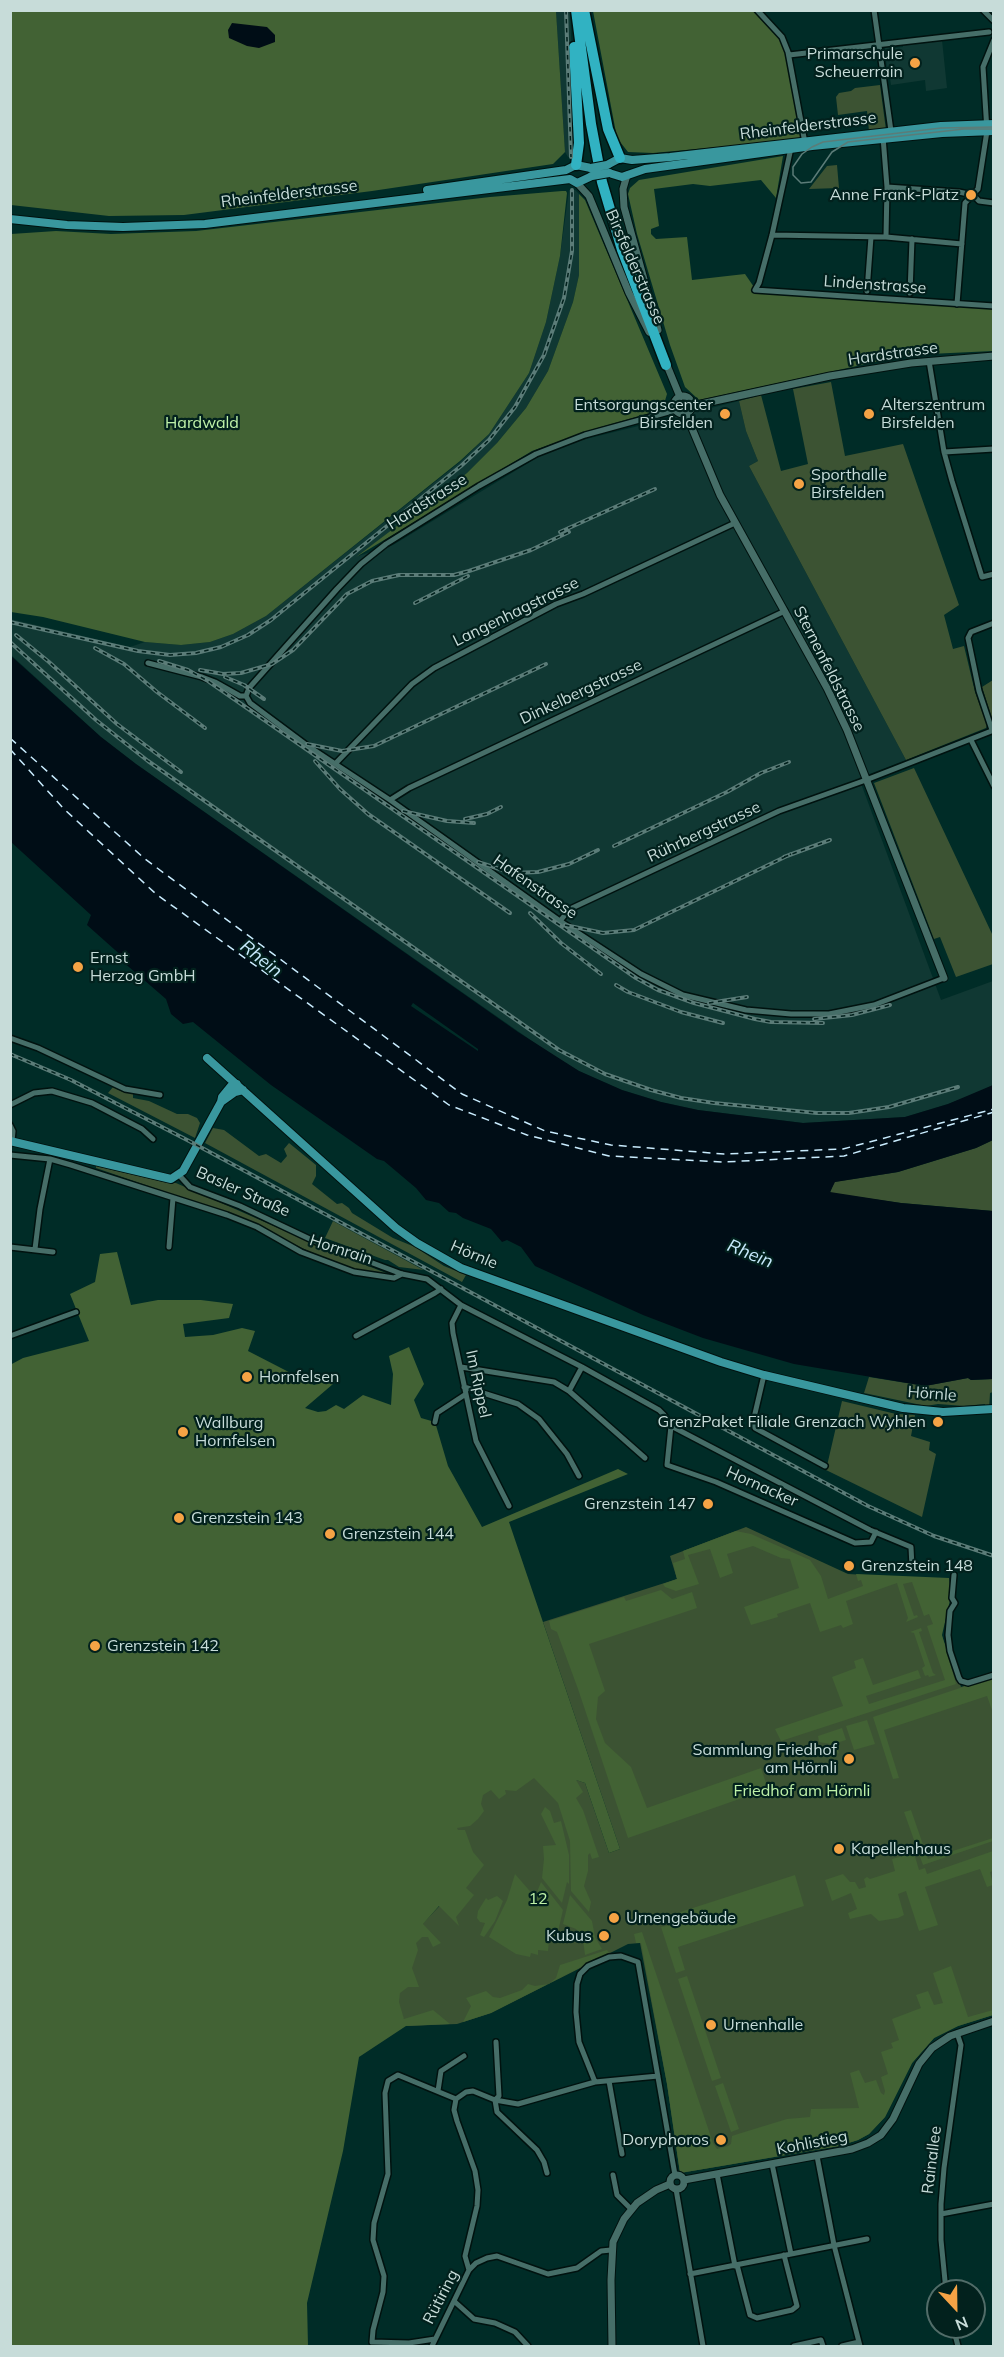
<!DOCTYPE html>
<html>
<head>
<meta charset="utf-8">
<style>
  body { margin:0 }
  #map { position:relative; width:1004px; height:2357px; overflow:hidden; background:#002c27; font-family:Mulish,sans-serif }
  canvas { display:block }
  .frame { position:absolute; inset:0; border:12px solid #c7dcd9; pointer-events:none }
  .north { position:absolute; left:926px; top:2279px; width:60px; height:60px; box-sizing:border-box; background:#02211d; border:2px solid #516c68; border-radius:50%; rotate:158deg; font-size:16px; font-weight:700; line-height:24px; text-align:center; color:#c7dcd9 }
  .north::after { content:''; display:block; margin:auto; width:21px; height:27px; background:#f5a345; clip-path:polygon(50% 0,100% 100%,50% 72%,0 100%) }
</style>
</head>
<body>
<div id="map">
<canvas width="1004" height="2357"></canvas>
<div class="frame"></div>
<div class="north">N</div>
</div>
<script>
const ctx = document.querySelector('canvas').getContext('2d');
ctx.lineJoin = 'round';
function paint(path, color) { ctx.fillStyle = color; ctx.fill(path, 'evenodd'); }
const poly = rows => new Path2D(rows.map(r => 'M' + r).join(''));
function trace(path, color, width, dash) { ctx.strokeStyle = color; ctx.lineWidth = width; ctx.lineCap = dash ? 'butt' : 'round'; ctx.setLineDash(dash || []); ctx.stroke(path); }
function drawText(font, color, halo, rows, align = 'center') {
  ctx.font = font + ' Mulish,sans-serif'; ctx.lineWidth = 4.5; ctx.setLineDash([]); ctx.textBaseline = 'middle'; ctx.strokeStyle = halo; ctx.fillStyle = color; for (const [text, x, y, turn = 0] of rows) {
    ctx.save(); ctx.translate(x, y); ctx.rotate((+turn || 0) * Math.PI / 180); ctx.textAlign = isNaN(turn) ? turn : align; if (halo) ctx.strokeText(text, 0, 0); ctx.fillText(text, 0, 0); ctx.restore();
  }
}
const built = poly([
  [556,11,570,11,576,152,574,157,568,157,565,152],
  [942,40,947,88,926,91,925,80,891,85,889,71,887,71,885,47,893,45,894,48,903,47,903,44],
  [569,190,575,190,579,194,579,275,573,302,548,371,526,408,497,443,467,473,358,556,393,545,543,454,574,442,739,401,746,431,758,461,749,466,906,760,859,778,941,1000,993,981,993,1085,978,1093,948,1104,905,1117,803,1123,698,1110,661,1102,622,1090,579,1071,552,1055,136,764,101,737,11,655,10,619,130,647,145,642,181,645,210,642,233,634,266,616,460,462,489,434,529,373,546,322,560,256]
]);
const green = poly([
  [880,85,886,130,869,131,867,111,838,115,836,97,839,93,851,91,855,88],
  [837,165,839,188,809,189,827,166],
  [831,382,845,456,903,444,959,605,944,615,953,649,964,646,975,692,987,725,986,728,906,760,749,466,758,461,746,431,739,401,761,395,781,471,808,464,793,389],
  [993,680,994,722,993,722,982,687],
  [914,768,993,936,993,964,956,977,940,937,934,939,874,783],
  [113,1087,123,1092,123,1090,133,1093,133,1098,149,1101,177,1114,188,1114,197,1118,200,1123,195,1138,108,1093],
  [213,1128,224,1130,259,1156,266,1154,281,1163,287,1156,284,1149,289,1143,316,1165,316,1176,312,1184,337,1204,342,1203,349,1208,352,1213,393,1238,415,1247,444,1266,466,1275,462,1282,205,1143],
  [993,1140,993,1211,901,1203,830,1193,834,1182,898,1172,976,1148],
  [96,1166,168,1183,176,1183,335,1253,391,1275,360,1271,323,1258,233,1215,96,1168],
  [333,1221,418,1267,424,1270,399,1267,388,1260,385,1260,325,1238],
  [869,1377,925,1386,968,1378,971,1380,993,1379,993,1392,990,1393,989,1410,986,1410,985,1404,964,1406,938,1404,926,1406,864,1393],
  [842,1401,896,1414,915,1415,911,1436,930,1442,929,1450,936,1454,922,1517,826,1470],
  [746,1527,848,1574,920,1578,961,1687,993,1677,993,2015,958,2026,934,2038,912,2063,885,2117,869,2134,858,2140,839,2146,680,2173,667,2084,640,1943,628,1944,491,2013,457,2024,406,2026,393,1990,397,1951,447,1898,440,1806,531,1764,585,1783,609,1853,620,1849,543,1622,677,1579,670,1556]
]);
const forest = poly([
  [11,11,556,11,565,152,553,164,372,191,184,215,109,216,11,205],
  [593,11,757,11,782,37,805,139,653,153,628,152,617,138],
  [783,156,776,198,761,180,710,186,693,184,654,189,659,226,651,229,651,234,656,239,687,237,692,280,745,274,756,290,993,306,993,351,908,355,699,400,685,387,670,345,637,234,628,194,630,188,639,180],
  [562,191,566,191,567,193,560,256,546,322,529,373,489,434,460,461,266,616,233,634,210,642,181,645,145,642,43,617,11,612,11,234,56,231,111,234,196,231,490,197],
  [579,194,585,200,667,394,664,404,657,411,594,429,532,451,356,557,467,473,497,443,526,408,548,371,573,302,579,275],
  [117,1252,131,1305,158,1300,201,1300,233,1304,229,1318,183,1324,185,1337,213,1335,242,1328,255,1331,248,1351,314,1385,327,1380,340,1378,305,1408,318,1412,326,1411,336,1405,344,1409,363,1395,391,1405,393,1374,389,1356,409,1347,424,1384,414,1400,421,1418,435,1422,448,1466,482,1527,618,1469,628,1474,509,1522,620,1849,609,1853,585,1783,576,1780,583,1792,576,1798,583,1810,599,1857,592,1859,590,1853,588,1855,588,1871,584,1886,591,1902,589,1912,571,1891,570,1841,558,1803,534,1778,516,1791,505,1790,506,1794,499,1799,491,1790,483,1795,481,1804,484,1811,478,1819,470,1826,457,1828,458,1830,465,1830,473,1852,484,1865,466,1888,474,1895,456,1917,459,1926,439,1906,423,1924,441,1943,433,1947,428,1937,422,1937,416,1943,418,1950,412,1968,419,1987,408,1987,400,1993,399,2002,404,2019,433,2010,450,2024,406,2026,359,2057,343,2151,307,2303,308,2346,11,2346,10,1365,23,1358,89,1341,70,1294,95,1282,100,1254],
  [736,1531,751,1534,810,1560,821,1576,828,1599,863,1586,861,1580,858,1581,856,1574,949,1578,951,1596,942,1635,956,1684,781,1741,775,1729,843,1706,832,1677,856,1668,854,1661,863,1658,873,1685,918,1670,921,1678,866,1696,869,1704,945,1680,927,1626,933,1624,929,1614,924,1616,912,1582,903,1584,914,1616,917,1615,918,1617,906,1622,908,1618,897,1583,846,1601,853,1624,843,1628,841,1625,820,1632,810,1603,777,1614,778,1617,751,1625,744,1607,799,1588,790,1559,781,1558,753,1546,727,1554,733,1573,720,1578,710,1549,688,1555,699,1584,676,1591,665,1587,663,1584,677,1579,673,1563,685,1559,683,1551],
  [661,1590,672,1599,692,1592,697,1608,589,1644,605,1691,598,1697,596,1719,605,1743,631,1767,647,1808,761,1768,768,1789,628,1838,578,1689,557,1632,551,1629,549,1621,624,1597,626,1601],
  [921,1628,922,1631,919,1632,933,1673,936,1675,929,1677,928,1675,925,1676,922,1668,925,1666,914,1633,910,1632],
  [993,1677,993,1713,987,1696,884,1730,899,1778,893,1779,873,1717],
  [867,1720,875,1744,854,1750,846,1726],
  [842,1728,846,1740,836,1743,839,1754,830,1744,819,1742,818,1736],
  [545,1807,550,1811,554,1823,561,1821,569,1855,569,1884,567,1882,562,1903,542,1878,544,1859,543,1846,556,1845,541,1814],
  [911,1810,928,1859,993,1838,993,1841,923,1865,904,1812],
  [993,1851,993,1871,990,1872,993,1885,987,1887,980,1869,925,1887,938,1925,919,1931,906,1891,898,1894,904,1915,898,1918,879,1921,871,1914,850,1919,848,1913,857,1909,851,1893,832,1901,825,1880,843,1874,850,1882,855,1882,859,1889,866,1887,864,1879,867,1877,870,1879,895,1871,892,1859,914,1853,919,1870,925,1868,927,1874],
  [515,1874,535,1897,541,1882,563,1910,557,1936,550,1931,548,1951,538,1950,538,1955,531,1953,530,1957,516,1954,489,1937,507,1900],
  [795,1875,804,1906,678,1947,685,1970,676,1973,661,1927,671,1925,668,1916],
  [570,1895,592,1921,595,1937,602,1949,585,1955,583,1940,576,1929,563,1924],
  [497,1896,503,1901,495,1921,484,1937,480,1935,485,1923,480,1922,477,1918,478,1911,486,1898,488,1900],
  [642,1932,713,2143,717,2149,728,2146,731,2144,732,2136,738,2134,787,2119,810,2117,811,2109,859,2108,850,2073,859,2070,865,2083,876,2080,881,2093,884,2095,885,2091,881,2077,888,2074,881,2052,893,2048,891,2043,899,2040,892,2019,921,2008,916,1995,928,1991,934,2005,943,2003,933,1973,951,1966,968,2017,993,2010,993,2015,958,2026,934,2038,912,2063,885,2117,869,2134,858,2140,839,2146,680,2173,667,2084,641,1943,636,1943,634,1934],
  [607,1950,609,1953,491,2013,463,2022,471,2006,466,1998,486,1991,493,1997,500,1998,522,1990,528,1984,535,1986,549,1984,556,1978,560,1965],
  [687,1976,721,2078,712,2081,678,1979],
  [723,2083,739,2129,731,2132,715,2086]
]);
const water = poly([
  [232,23,267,27,275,35,275,42,259,48,247,46,229,38,228,30],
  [10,655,101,737,136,764,518,1032,579,1071,622,1090,661,1102,698,1110,803,1123,905,1117,948,1104,993,1085,993,1140,976,1148,898,1172,835,1182,830,1192,901,1203,993,1211,993,1379,971,1380,968,1378,925,1386,794,1364,703,1338,643,1315,535,1266,521,1247,507,1240,502,1242,491,1229,463,1218,456,1213,449,1212,439,1203,426,1200,416,1188,384,1161,377,1159,271,1085,193,1022,183,1024,171,1014,166,999,122,961,124,958,87,925,91,915,11,842]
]);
const pier = poly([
  [413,1003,478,1049,478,1051,411,1006]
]);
const ferry = poly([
  [10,738,145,859,462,1094,545,1131,611,1145,724,1154,843,1149,994,1109],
  [10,749,63,808,156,894,449,1105,527,1135,609,1156,723,1162,844,1156,994,1112]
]);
const minor = poly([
  [757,10,782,37,788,52,805,143],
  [874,10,891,131],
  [983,10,994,21],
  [789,55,989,32],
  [883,137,887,187,886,237],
  [791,148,772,235,759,283,755,290,994,306],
  [887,187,959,192,973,195,979,201,994,203],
  [772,235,886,237,962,244],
  [867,291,871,237],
  [910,293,912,239],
  [957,304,965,203,978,189,987,131,983,67,994,40],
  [929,361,944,452,952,481,982,577,994,574],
  [944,452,994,449],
  [148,663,202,677,215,682,240,696,246,696,250,703,305,744,390,800,560,921,641,974,683,995,746,1010,791,1014,829,1014,874,1005,944,978],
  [246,696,249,688,337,589,361,564,386,544,479,486,536,454,585,435,676,410],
  [992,730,979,691,968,638,971,632,994,623],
  [971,740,994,786],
  [335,764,412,684,434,668,556,604,583,594,735,523],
  [390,800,409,788,785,611],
  [560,921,570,909,779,811,866,780,994,730],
  [10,1038,38,1048,125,1089,160,1095],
  [10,1105,34,1093,52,1091,92,1103,142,1129,153,1139],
  [10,1125,13,1131,12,1141],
  [10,1155,50,1159,71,1165,227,1215,257,1227,301,1252,354,1272,394,1278,402,1274],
  [179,1175,190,1187,240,1206,314,1241,402,1274,427,1279,461,1305,582,1367,659,1410,664,1415,671,1426,667,1465,716,1482,855,1543,871,1542,876,1532],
  [10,1247,53,1252],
  [169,1247,173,1198],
  [35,1249,40,1209,50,1159],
  [461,1305,452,1323,453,1333,476,1441,509,1506],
  [10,1336,76,1312],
  [356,1336,435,1293,441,1289],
  [461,1367,554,1382,569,1391,645,1458],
  [764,1375,753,1422,755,1428,825,1466],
  [464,1387,518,1404,539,1419,567,1454,579,1476],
  [569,1391,582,1367],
  [435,1422,437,1413,466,1394],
  [671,1426,870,1530,911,1547,912,1567],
  [954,1575,952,1598,955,1603,950,1611,948,1635,950,1651,959,1678,961,1681,968,1683,994,1675],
  [496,2042,499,2096,495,2100,497,2112,537,2150,544,2162,547,2173],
  [609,2081,622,2154],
  [595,2082,579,2042,576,2012,577,1984,580,1974,588,1966,609,1957,621,1956,638,1962,675,2175],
  [438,2091,441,2071,464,2056],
  [456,2099,466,2092,473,2091,495,2100,518,2104,595,2082,658,2076],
  [456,2099,454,2110,457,2121,475,2171,478,2190,477,2206,465,2256,469,2270],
  [817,2156,834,2245,860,2346],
  [772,2164,791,2254],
  [717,2174,735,2266],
  [613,2175,617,2195,631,2209],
  [676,2189,703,2346],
  [941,2214,994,2204],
  [737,2265,750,2315,757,2318,792,2310,797,2306,784,2255],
  [690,2274,867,2239],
  [946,2291,941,2240,941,2204,944,2168,961,2045,957,2033],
  [455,2302,474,2319,495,2323,515,2332,528,2346],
  [953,2327,958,2346],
  [435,2339,409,2343,372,2342,373,2330,383,2292,384,2276,373,2240,374,2223,388,2174,385,2093,388,2081,398,2075,456,2099],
  [432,2346,469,2270,476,2263,487,2258,497,2256,548,2274,577,2268,601,2251,611,2250],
  [794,2346,821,2340,823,2346],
  [842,2346,859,2342]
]);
const tertiary = poly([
  [627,175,623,189,624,207,658,330],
  [577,183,589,196,629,293,649,332],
  [666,363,680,397],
  '674 405a9 9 0 1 1 18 0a9 9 0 1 1-18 0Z',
  [692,406,830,376,911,363,994,356],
  [686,414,720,495,827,688,847,730,944,978],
  '670 2182a7 7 0 1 1 14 0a7 7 0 1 1-14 0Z',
  [684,2180,852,2149,868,2143,881,2135,893,2119,919,2064,932,2048,950,2036,994,2021],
  [612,2346,611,2280,613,2242,624,2219,637,2203,656,2190,670,2184]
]);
const primary = poly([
  [607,165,620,158,632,160,670,157,941,126,994,124],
  [609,173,622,177,645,169,812,146,942,133,994,131],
  [427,190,566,170,576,165,591,168],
  [10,219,67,225,123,227,205,224,570,179,577,183,592,176],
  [207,1058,396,1228,417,1243,461,1268,721,1362,764,1375,903,1408,943,1412,993,1409],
  [221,1102,235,1092,243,1090],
  [10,1141,171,1179,183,1171,221,1102,222,1097,231,1086,237,1084]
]);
const motorway = poly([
  [576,10,591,124,602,182,622,250,666,365],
  [584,10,608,129,620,158],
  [574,47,579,143,576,165]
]);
const tram = poly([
  [994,127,941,128,823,142,812,147,802,154,793,167,793,175,801,183,811,182,832,152,848,142,964,129,994,129]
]);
const rail = poly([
  [566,10,571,157],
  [560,532,655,489],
  [415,603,468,576],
  [10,622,138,651,170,655,196,653,221,647,248,635,271,620,461,466,489,440,515,407,544,355,564,298,572,251,572,190],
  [16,635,49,662,117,724,181,772],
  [10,642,96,720,148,761,559,1050,605,1074,651,1090,681,1098,714,1103,817,1113,849,1113,889,1107,958,1087],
  [95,648,124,664,157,692,205,728],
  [159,661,188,670,208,681,636,978,658,990,694,1003,755,1019,771,1022,823,1023],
  [200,670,223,674,241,673,272,664,293,650,347,594,372,581,399,575,454,575,469,571,531,550,569,532],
  [225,677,244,685,264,699],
  [307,744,342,751,374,746,546,664],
  [315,761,340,789,368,814,510,913],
  [403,811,447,821,474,823],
  [465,819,487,814,501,807],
  [614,846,727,792,761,773,789,762],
  [784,857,830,840],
  [478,862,512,873,538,872,569,864,598,850],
  [530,913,561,943,601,974],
  [565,925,603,933,634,930,791,854],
  [616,985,628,992,681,1012,723,1023],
  [709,1003,747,997],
  [814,1019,852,1015,890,1005],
  [10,1054,71,1080,191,1142,868,1506,934,1536,994,1556]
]);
const primaryBridge = poly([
  [591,168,607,165],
  [592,176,609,173]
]);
const markers = [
  [915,63,6,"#f5a345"],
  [971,195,6,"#f5a345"],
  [725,414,6,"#f5a345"],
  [869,414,6,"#f5a345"],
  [799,484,6,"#f5a345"],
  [78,967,6,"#f5a345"],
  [247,1377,6,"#f5a345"],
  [938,1422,6,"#f5a345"],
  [183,1432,6,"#f5a345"],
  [708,1504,6,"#f5a345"],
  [179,1518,6,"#f5a345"],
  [330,1534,6,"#f5a345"],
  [849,1566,6,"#f5a345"],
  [95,1646,6,"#f5a345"],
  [849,1759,6,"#f5a345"],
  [839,1849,6,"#f5a345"],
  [614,1918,6,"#f5a345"],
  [604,1936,6,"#f5a345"],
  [711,2025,6,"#f5a345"],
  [721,2140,6,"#f5a345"]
];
const poiNames = [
  ["Primarschule",903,54,"right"],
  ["Scheuerrain",903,72,"right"],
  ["Anne Frank-Platz",959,195,"right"],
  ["Entsorgungscenter",713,405,"right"],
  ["Birsfelden",713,423,"right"],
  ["Alterszentrum",881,405],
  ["Birsfelden",881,423],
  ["Sporthalle",811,475],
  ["Birsfelden",811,493],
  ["Ernst",90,958],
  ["Herzog GmbH",90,976],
  ["Hornfelsen",259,1377],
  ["GrenzPaket Filiale Grenzach Wyhlen",926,1422,"right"],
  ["Wallburg",195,1423],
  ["Hornfelsen",195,1441],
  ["Grenzstein 147",696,1504,"right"],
  ["Grenzstein 143",191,1518],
  ["Grenzstein 144",342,1534],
  ["Grenzstein 148",861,1566],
  ["Grenzstein 142",107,1646],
  ["Sammlung Friedhof",837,1750,"right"],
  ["am Hörnli",837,1768,"right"],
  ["Kapellenhaus",851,1849],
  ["Urnengebäude",626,1918],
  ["Kubus",592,1936,"right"],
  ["Urnenhalle",723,2025],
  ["Doryphoros",709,2140,"right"]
];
const streetNames = [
  ["Rheinfelderstrasse",808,126,-7],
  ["Rheinfelderstrasse",289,194,-7],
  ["Birsfelderstrasse",635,267,66],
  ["Lindenstrasse",875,285,4],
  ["Hardstrasse",893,354,-8],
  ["Hardstrasse",427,502,-32],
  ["Langenhagstrasse",516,612,-26],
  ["Sternenfeldstrasse",829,669,63],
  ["Dinkelbergstrasse",581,692,-25],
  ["Rührbergstrasse",704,832,-25],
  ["Hafenstrasse",535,887,35],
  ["Basler Straße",243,1192,24],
  ["Hornrain",341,1250,18],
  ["Hörnle",474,1255,23],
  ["Im Rippel",478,1384,78],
  ["Hörnle",932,1394,4],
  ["Hornacker",762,1487,24],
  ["Kohlistieg",812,2143,-11],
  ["Rainallee",932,2160,-83],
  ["Rütiring",441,2297,-63]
];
const parkNames = [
  ["Hardwald",202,423],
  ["Friedhof am Hörnli",802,1791],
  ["12",538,1899]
];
const waterNames = [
  ["Rhein",261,959,38],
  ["Rhein",750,1254,22]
];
paint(built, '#103833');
paint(green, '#3c5333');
paint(forest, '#426234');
paint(water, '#000d16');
paint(pier, '#002c27');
trace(ferry, '#c8ebfd', 1.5, [8, 6]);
trace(minor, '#00120f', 8);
trace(tertiary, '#00120f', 9);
trace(primary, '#00120f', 10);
trace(motorway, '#00120f', 13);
trace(minor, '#466e68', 5);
trace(tertiary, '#466e68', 7);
trace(primary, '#39979e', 8);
trace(motorway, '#31b2c2', 10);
trace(tram, '#5b7c78', 1.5);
trace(rail, '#5b7c78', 4);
trace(rail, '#02211d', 1.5, [4.5]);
trace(primaryBridge, '#00120f', 10, []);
trace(primaryBridge, '#39979e', 8);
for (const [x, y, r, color] of markers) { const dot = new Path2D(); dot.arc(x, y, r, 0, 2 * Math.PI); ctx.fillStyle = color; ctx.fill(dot); trace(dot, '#02211d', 2); }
drawText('16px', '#c7dcd9', '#02211d', poiNames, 'left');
drawText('16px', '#c7dcd9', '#02211d', streetNames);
drawText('16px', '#bff2a9', '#02211d', parkNames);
drawText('italic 18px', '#c8ebfd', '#02211d', waterNames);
</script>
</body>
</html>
